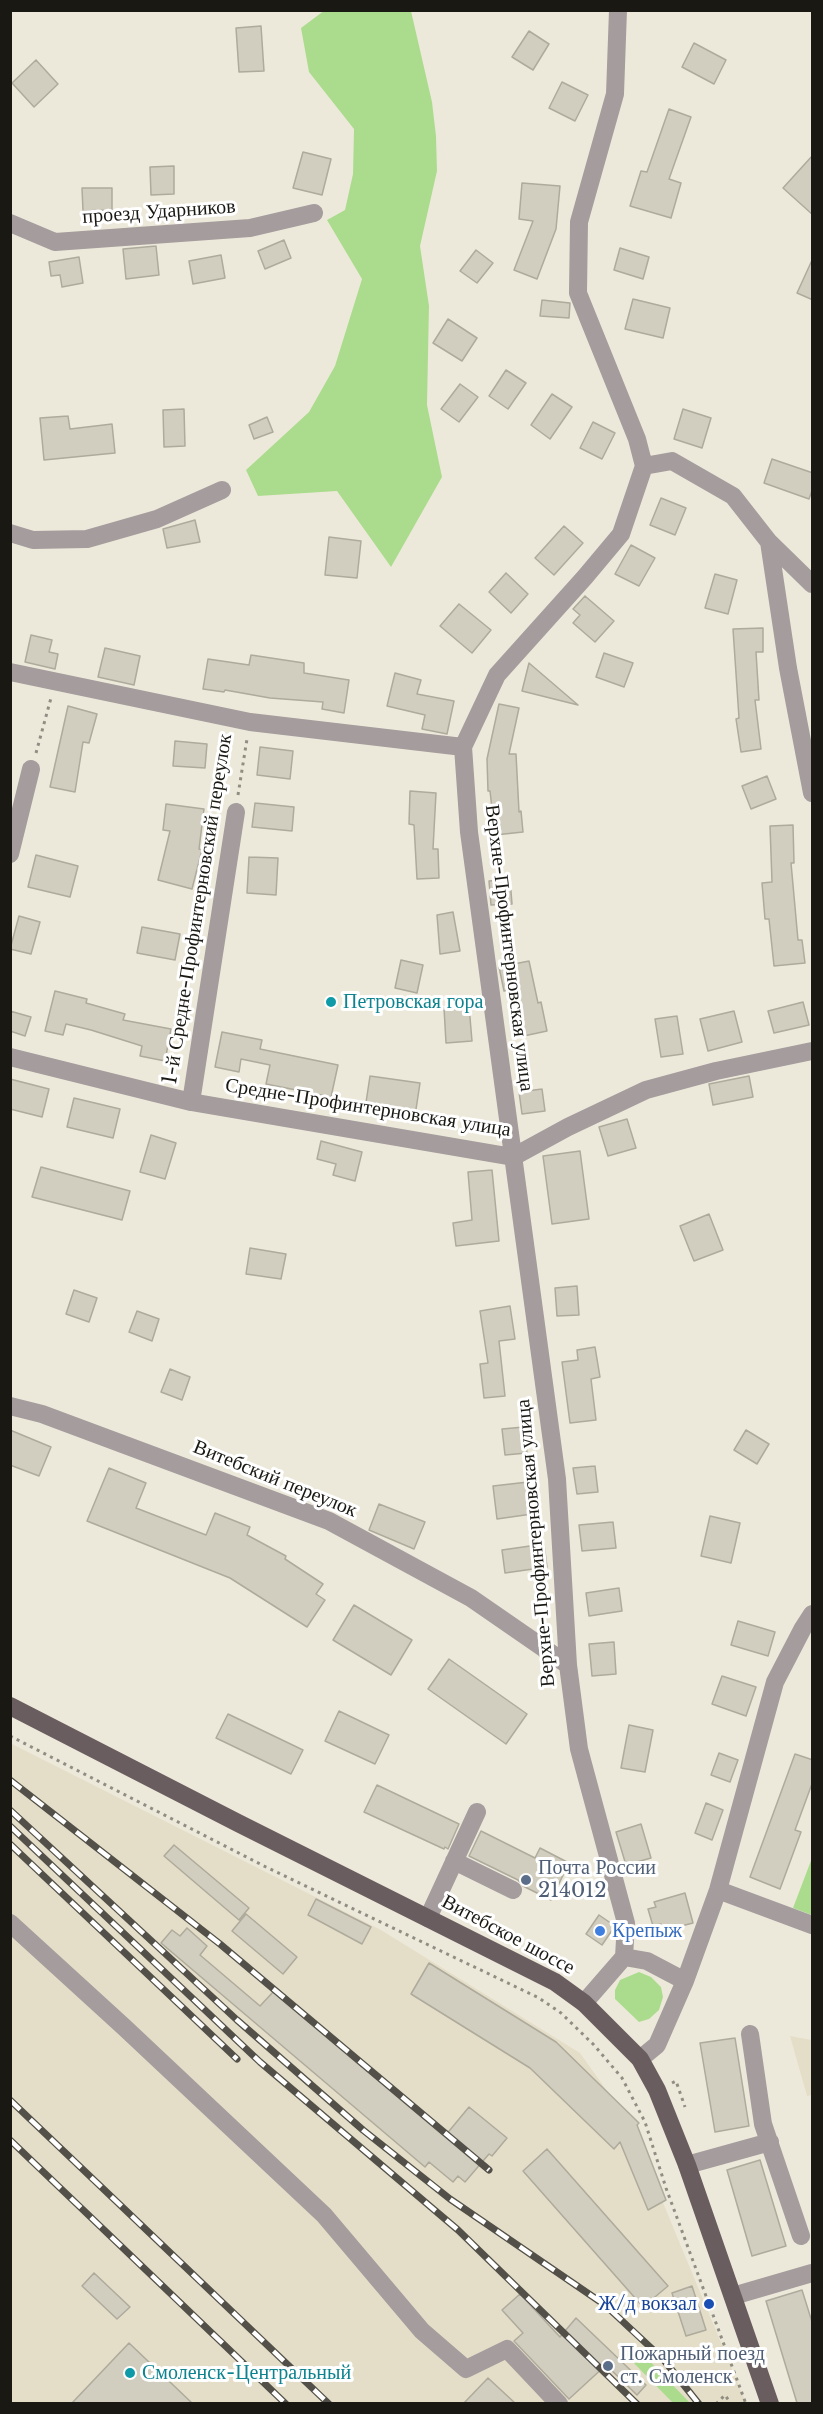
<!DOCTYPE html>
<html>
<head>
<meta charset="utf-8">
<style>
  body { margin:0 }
  #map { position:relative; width:823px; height:2414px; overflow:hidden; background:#ede9da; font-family:"Libre Baskerville",serif }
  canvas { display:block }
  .frame { position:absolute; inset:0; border:12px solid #191813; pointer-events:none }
</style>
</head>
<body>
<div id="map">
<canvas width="823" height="2414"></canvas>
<div class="frame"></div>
</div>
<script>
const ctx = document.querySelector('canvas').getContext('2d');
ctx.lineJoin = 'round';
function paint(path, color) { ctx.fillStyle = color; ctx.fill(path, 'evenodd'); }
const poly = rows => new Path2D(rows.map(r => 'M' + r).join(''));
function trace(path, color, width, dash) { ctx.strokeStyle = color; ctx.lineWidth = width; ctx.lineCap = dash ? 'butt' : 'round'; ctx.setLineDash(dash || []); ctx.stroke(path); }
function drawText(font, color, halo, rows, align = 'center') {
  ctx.font = font + ' "Libre Baskerville",serif'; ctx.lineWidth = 6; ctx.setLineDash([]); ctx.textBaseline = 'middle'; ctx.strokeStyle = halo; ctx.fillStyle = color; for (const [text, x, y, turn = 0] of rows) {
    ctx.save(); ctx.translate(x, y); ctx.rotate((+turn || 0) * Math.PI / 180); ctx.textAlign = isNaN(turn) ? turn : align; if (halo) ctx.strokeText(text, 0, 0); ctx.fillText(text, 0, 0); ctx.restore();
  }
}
const built = poly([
  [10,1743,381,1930,580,2053,630,2123,746,2403,11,2403],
  [790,2036,812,2040,812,2095,807,2096]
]);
const green = poly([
  [325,10,411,11,432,102,436,136,437,171,420,246,429,306,427,405,442,477,391,567,337,491,258,496,246,470,309,412,335,366,362,279,327,220,345,210,353,174,354,129,309,72,301,28],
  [812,1858,812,1915,793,1908],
  [639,1972,651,1977,661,1987,663,1997,659,2010,649,2019,639,2022,615,1999,615,1990,620,1980],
  [635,2346,690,2403,673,2403,626,2355]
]);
const building = poly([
  [261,26,264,71,239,72,236,28,261,26],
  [529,31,549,44,533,70,512,57,529,31],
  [694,43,726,60,714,84,682,67,694,43],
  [36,60,58,84,34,107,12,83,36,60],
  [562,82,588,95,575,121,549,108,562,82],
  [669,109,691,117,669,179,681,183,671,218,630,206,641,171,647,172,669,109],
  [303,152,331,159,322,195,293,188,303,152],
  [813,155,813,215,783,188,813,155],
  [174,166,174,194,151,195,150,167,174,166],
  [522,183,560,186,556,229,537,279,514,270,533,221,519,219,522,183],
  [82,188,112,188,112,210,83,211,82,188],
  [284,240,291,258,265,269,258,251,284,240],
  [156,246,159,275,126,279,123,249,156,246],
  [620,248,649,257,643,279,614,270,620,248],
  [476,250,493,263,477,283,460,271,476,250],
  [221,255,225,278,193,284,189,261,221,255],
  [79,257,83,283,62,287,60,275,51,276,49,262,79,257],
  [813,258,813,300,797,293,813,258],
  [633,299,670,308,663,338,625,329,633,299],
  [542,300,570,303,569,318,540,316,542,300],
  [448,319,477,338,462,361,433,343,448,319],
  [506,370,526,383,508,409,489,396,506,370],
  [460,384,478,397,459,422,441,409,460,384],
  [552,394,572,407,550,439,531,425,552,394],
  [184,409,185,446,164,447,163,410,184,409],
  [683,409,711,418,702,448,674,439,683,409],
  [68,416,70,429,112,424,115,453,44,460,40,418,68,416],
  [267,417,273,432,254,439,249,425,267,417],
  [593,422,615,433,602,459,580,448,593,422],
  [772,459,813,473,813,488,809,499,764,483,772,459],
  [661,498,686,508,675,535,650,525,661,498],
  [195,520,200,542,167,548,163,529,195,520],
  [564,526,583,543,554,575,535,558,564,526],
  [329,537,361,541,357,578,325,575,329,537],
  [631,545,655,558,639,586,615,574,631,545],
  [506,573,528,594,511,613,489,592,506,573],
  [715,574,737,580,728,614,705,608,715,574],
  [585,596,614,621,595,642,573,623,580,615,573,609,585,596],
  [459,604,491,630,472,653,440,626,459,604],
  [763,628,763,652,756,652,759,700,755,700,761,749,741,752,736,719,739,718,733,629,763,628],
  [31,635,52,640,49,652,58,654,55,669,25,662,31,635],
  [105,648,140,656,134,685,98,677,105,648],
  [604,653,633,663,624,687,596,677,604,653],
  [251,655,304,663,304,673,349,680,344,713,322,709,323,702,270,698,225,690,224,692,203,689,208,659,249,665,251,655],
  [529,663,578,705,522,691,529,663],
  [395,673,421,680,417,694,454,701,447,734,422,729,425,715,387,706,395,673],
  [499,704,519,708,509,754,516,754,519,812,521,811,523,832,495,835,490,791,488,791,487,759,499,704],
  [68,706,97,714,89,743,83,742,75,792,50,787,68,706],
  [175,741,207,744,205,768,173,766,175,741],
  [260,747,293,751,290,779,257,775,260,747],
  [767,776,776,799,751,809,742,786,767,776],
  [410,791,436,793,433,849,438,849,439,878,417,879,414,825,409,824,410,791],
  [255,803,294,807,292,831,252,827,255,803],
  [166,804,204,809,199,849,202,850,192,889,158,880,170,831,163,830,166,804],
  [793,825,794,863,791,863,798,940,802,940,805,963,774,966,769,919,765,919,762,883,772,882,770,826,793,825],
  [36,855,78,866,70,897,28,887,36,855],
  [249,857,278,858,276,895,247,893,249,857],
  [510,879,512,904,491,905,489,881,510,879],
  [453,912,460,951,440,954,437,915,453,912],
  [19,916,40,922,31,954,10,949,19,916],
  [142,927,180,934,175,960,137,953,142,927],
  [401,960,423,965,417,993,395,988,401,960],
  [529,961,538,1003,541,1002,547,1031,519,1037,509,990,504,991,499,967,529,961],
  [55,991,87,999,86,1003,125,1014,123,1020,171,1029,165,1061,140,1056,142,1046,91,1030,66,1024,63,1035,45,1031,55,991],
  [803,1002,809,1025,774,1033,768,1011,803,1002],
  [469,1006,472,1041,446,1043,444,1008,469,1006],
  [10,1011,31,1017,25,1036,10,1031,10,1011],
  [734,1011,742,1042,708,1051,700,1019,734,1011],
  [677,1016,683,1054,661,1057,655,1019,677,1016],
  [222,1032,262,1040,260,1049,338,1065,331,1097,266,1084,270,1065,241,1059,239,1072,215,1067,222,1032],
  [370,1076,420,1083,415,1116,365,1109,370,1076],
  [749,1076,753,1097,713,1105,709,1084,749,1076],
  [10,1079,49,1089,42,1117,10,1109,10,1079],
  [542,1089,545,1111,522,1114,519,1092,542,1089],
  [74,1098,120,1109,113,1138,67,1127,74,1098],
  [627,1119,636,1148,608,1156,599,1127,627,1119],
  [151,1135,176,1143,165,1179,140,1172,151,1135],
  [321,1141,362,1152,355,1181,333,1175,336,1164,317,1159,321,1141],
  [580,1151,589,1219,552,1224,543,1156,580,1151],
  [41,1167,130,1191,122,1220,32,1197,41,1167],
  [492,1170,499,1241,456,1246,453,1223,472,1220,468,1172,492,1170],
  [709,1214,723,1250,694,1261,680,1226,709,1214],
  [250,1248,286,1254,281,1279,246,1274,250,1248],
  [577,1286,579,1315,557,1316,555,1288,577,1286],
  [74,1290,97,1298,89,1322,66,1314,74,1290],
  [510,1306,515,1339,499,1341,505,1396,484,1398,480,1364,488,1363,480,1311,510,1306],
  [137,1311,159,1319,152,1341,129,1332,137,1311],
  [595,1347,600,1377,591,1379,596,1420,570,1423,562,1362,578,1360,577,1350,595,1347],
  [170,1369,190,1377,182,1400,161,1392,170,1369],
  [524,1427,527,1453,505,1455,502,1429,524,1427],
  [10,1430,51,1447,39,1476,10,1465,10,1430],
  [746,1430,769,1444,757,1464,734,1450,746,1430],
  [595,1466,598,1492,577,1494,573,1468,595,1466],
  [109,1468,146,1483,136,1508,206,1535,215,1513,250,1527,247,1535,286,1556,285,1559,323,1584,316,1594,325,1600,307,1627,230,1578,87,1521,109,1468],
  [528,1482,532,1514,497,1519,493,1486,528,1482],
  [379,1504,425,1522,414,1549,369,1530,379,1504],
  [710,1516,740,1523,731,1563,701,1556,710,1516],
  [613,1522,616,1548,582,1551,579,1525,613,1522],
  [544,1544,547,1567,505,1573,502,1550,544,1544],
  [619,1588,622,1611,589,1616,586,1593,619,1588],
  [354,1605,412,1640,391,1675,333,1640,354,1605],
  [738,1621,775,1632,768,1656,731,1645,738,1621],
  [614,1642,616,1674,592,1676,589,1644,614,1642],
  [449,1659,527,1714,506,1744,428,1689,449,1659],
  [722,1676,756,1687,746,1716,712,1704,722,1676],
  [339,1711,389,1735,375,1764,325,1741,339,1711],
  [228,1714,303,1750,291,1774,216,1738,228,1714],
  [629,1725,653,1730,645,1772,621,1768,629,1725],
  [719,1753,738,1760,730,1782,711,1775,719,1753],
  [795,1754,813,1760,813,1781,795,1830,801,1832,780,1889,750,1877,795,1754],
  [377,1785,459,1824,448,1849,445,1847,444,1849,364,1812,377,1785],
  [706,1803,723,1810,712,1840,695,1833,706,1803],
  [641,1824,651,1858,626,1865,616,1832,641,1824],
  [481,1831,535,1858,540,1848,569,1863,551,1900,523,1886,518,1880,469,1856,481,1831],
  [174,1845,249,1908,239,1920,164,1856,174,1845],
  [685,1893,693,1923,662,1931,661,1924,653,1926,648,1909,656,1907,654,1902,685,1893],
  [316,1899,371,1927,362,1944,308,1915,316,1899],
  [246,1914,297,1957,283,1974,232,1931,246,1914],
  [599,1915,615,1926,602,1945,586,1934,599,1915],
  [187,1928,207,1946,200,1955,260,2006,274,1991,445,2136,469,2107,507,2138,492,2156,489,2154,465,2182,458,2176,453,2182,429,2162,425,2167,161,1943,172,1930,180,1936,187,1928],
  [429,1963,556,2042,639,2123,637,2125,666,2200,648,2210,620,2142,614,2149,530,2068,411,1994,429,1963],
  [735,2038,749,2126,715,2132,700,2043,735,2038],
  [547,2149,668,2286,643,2307,523,2171,547,2149],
  [760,2160,786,2246,752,2256,727,2170,760,2160],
  [94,2273,130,2307,117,2319,82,2286,94,2273],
  [692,2286,706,2330,686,2336,672,2293,692,2286],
  [802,2290,813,2325,813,2403,797,2403,766,2301,802,2290],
  [520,2294,560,2337,576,2318,646,2385,637,2395,606,2365,569,2399,514,2341,523,2333,502,2310,520,2294],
  [129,2343,192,2403,72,2403,129,2343],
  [488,2378,515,2403,464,2403,488,2378]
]);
const path = poly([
  [36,753,51,698],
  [238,795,247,739],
  [10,1736,266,1867,539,1998,561,2013,594,2045,622,2078,645,2122,666,2188,746,2404],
  [672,2083,676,2081,685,2107],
  [716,2404,725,2395,731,2404]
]);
const minor = poly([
  [10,223,55,242,250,228,314,213],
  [644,466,672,461,733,496,769,542,788,668,812,793],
  [10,533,33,540,87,539,157,519,222,490],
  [769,542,812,584],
  [10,672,250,722,463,747],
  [10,854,31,769],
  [10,1057,191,1102,513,1157,568,1127,646,1090,716,1071,812,1051],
  [191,1102,236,812],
  [10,1406,42,1414,329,1521,471,1598,568,1665],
  [454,1861,513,1890],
  [718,1890,812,1925],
  [428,1918,477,1812],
  [10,1923,124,2027,324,2215,422,2331,466,2369,507,2349,559,2404],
  [624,1957,647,1961,685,1981],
  [584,2003,624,1957,626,1923,579,1749,568,1665,557,1479,469,832,463,747,497,675,585,577,621,534,644,466,637,439,578,293,579,222,615,94,618,10],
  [750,2034,763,2124,801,2236],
  [640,2059,657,2045,685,1981,718,1890,775,1682,803,1628,812,1614],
  [687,2165,770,2142],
  [733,2296,812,2273]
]);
const major = poly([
  [10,1706,238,1823,555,1982,584,2003,640,2059,657,2090,687,2165,770,2404]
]);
const rail = poly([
  [10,1780,220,1944,489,2170],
  [10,1810,237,2020,363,2130,450,2199,605,2305,663,2359,699,2404],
  [10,1826,260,2062,458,2230,637,2404],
  [10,1844,237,2059],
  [10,2100,329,2404],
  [10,2140,286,2404]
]);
const markers = [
  [331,1002,6,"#0f9aa8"],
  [526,1880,6,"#5c6f8a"],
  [600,1931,6,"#3f7fe0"],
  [709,2304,6,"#1a4fb4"],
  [608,2366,6,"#5c6f8a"],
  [130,2373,6,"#0f9aa8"]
];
const streetNames = [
  ["проезд Ударников",159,212,-4],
  ["1-й Средне-Профинтерновский переулок",198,909,-81],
  ["Верхне-Профинтерновская улица",509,948,83],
  ["Средне-Профинтерновская улица",368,1108,9],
  ["Витебский переулок",275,1479,22],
  ["Верхне-Профинтерновская улица",536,1543,-95],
  ["Витебское шоссе",508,1935,28]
];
const cultureNames = [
  ["Петровская гора",343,1002],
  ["Смоленск-Центральный",142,2373]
];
const serviceNames = [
  ["Почта России",538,1868],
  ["214012",538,1891],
  ["Пожарный поезд",620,2354],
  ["ст. Смоленск",620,2377]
];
const shopNames = [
  ["Крепыж",612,1931]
];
const transitNames = [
  ["Ж/д вокзал",697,2304]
];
paint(built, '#e4dec8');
paint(green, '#abdc8d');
paint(building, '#d1cebf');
trace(building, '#aeaa9c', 1.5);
trace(path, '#908e83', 3, [3, 4.5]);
trace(minor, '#a49c9d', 18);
trace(major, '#6a5d5f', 18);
trace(rail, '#525048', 7);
trace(rail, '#fff', 4.5, [14]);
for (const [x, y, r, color] of markers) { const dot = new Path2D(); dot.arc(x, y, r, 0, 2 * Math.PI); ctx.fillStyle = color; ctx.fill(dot); trace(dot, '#fff', 2); }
drawText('20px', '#191813', '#fff', streetNames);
drawText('20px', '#0d838f', '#fff', cultureNames, 'left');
drawText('20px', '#4e5e75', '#fff', serviceNames, 'left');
drawText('20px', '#366cbe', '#fff', shopNames, 'left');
drawText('20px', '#164399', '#fff', transitNames, 'right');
</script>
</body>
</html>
